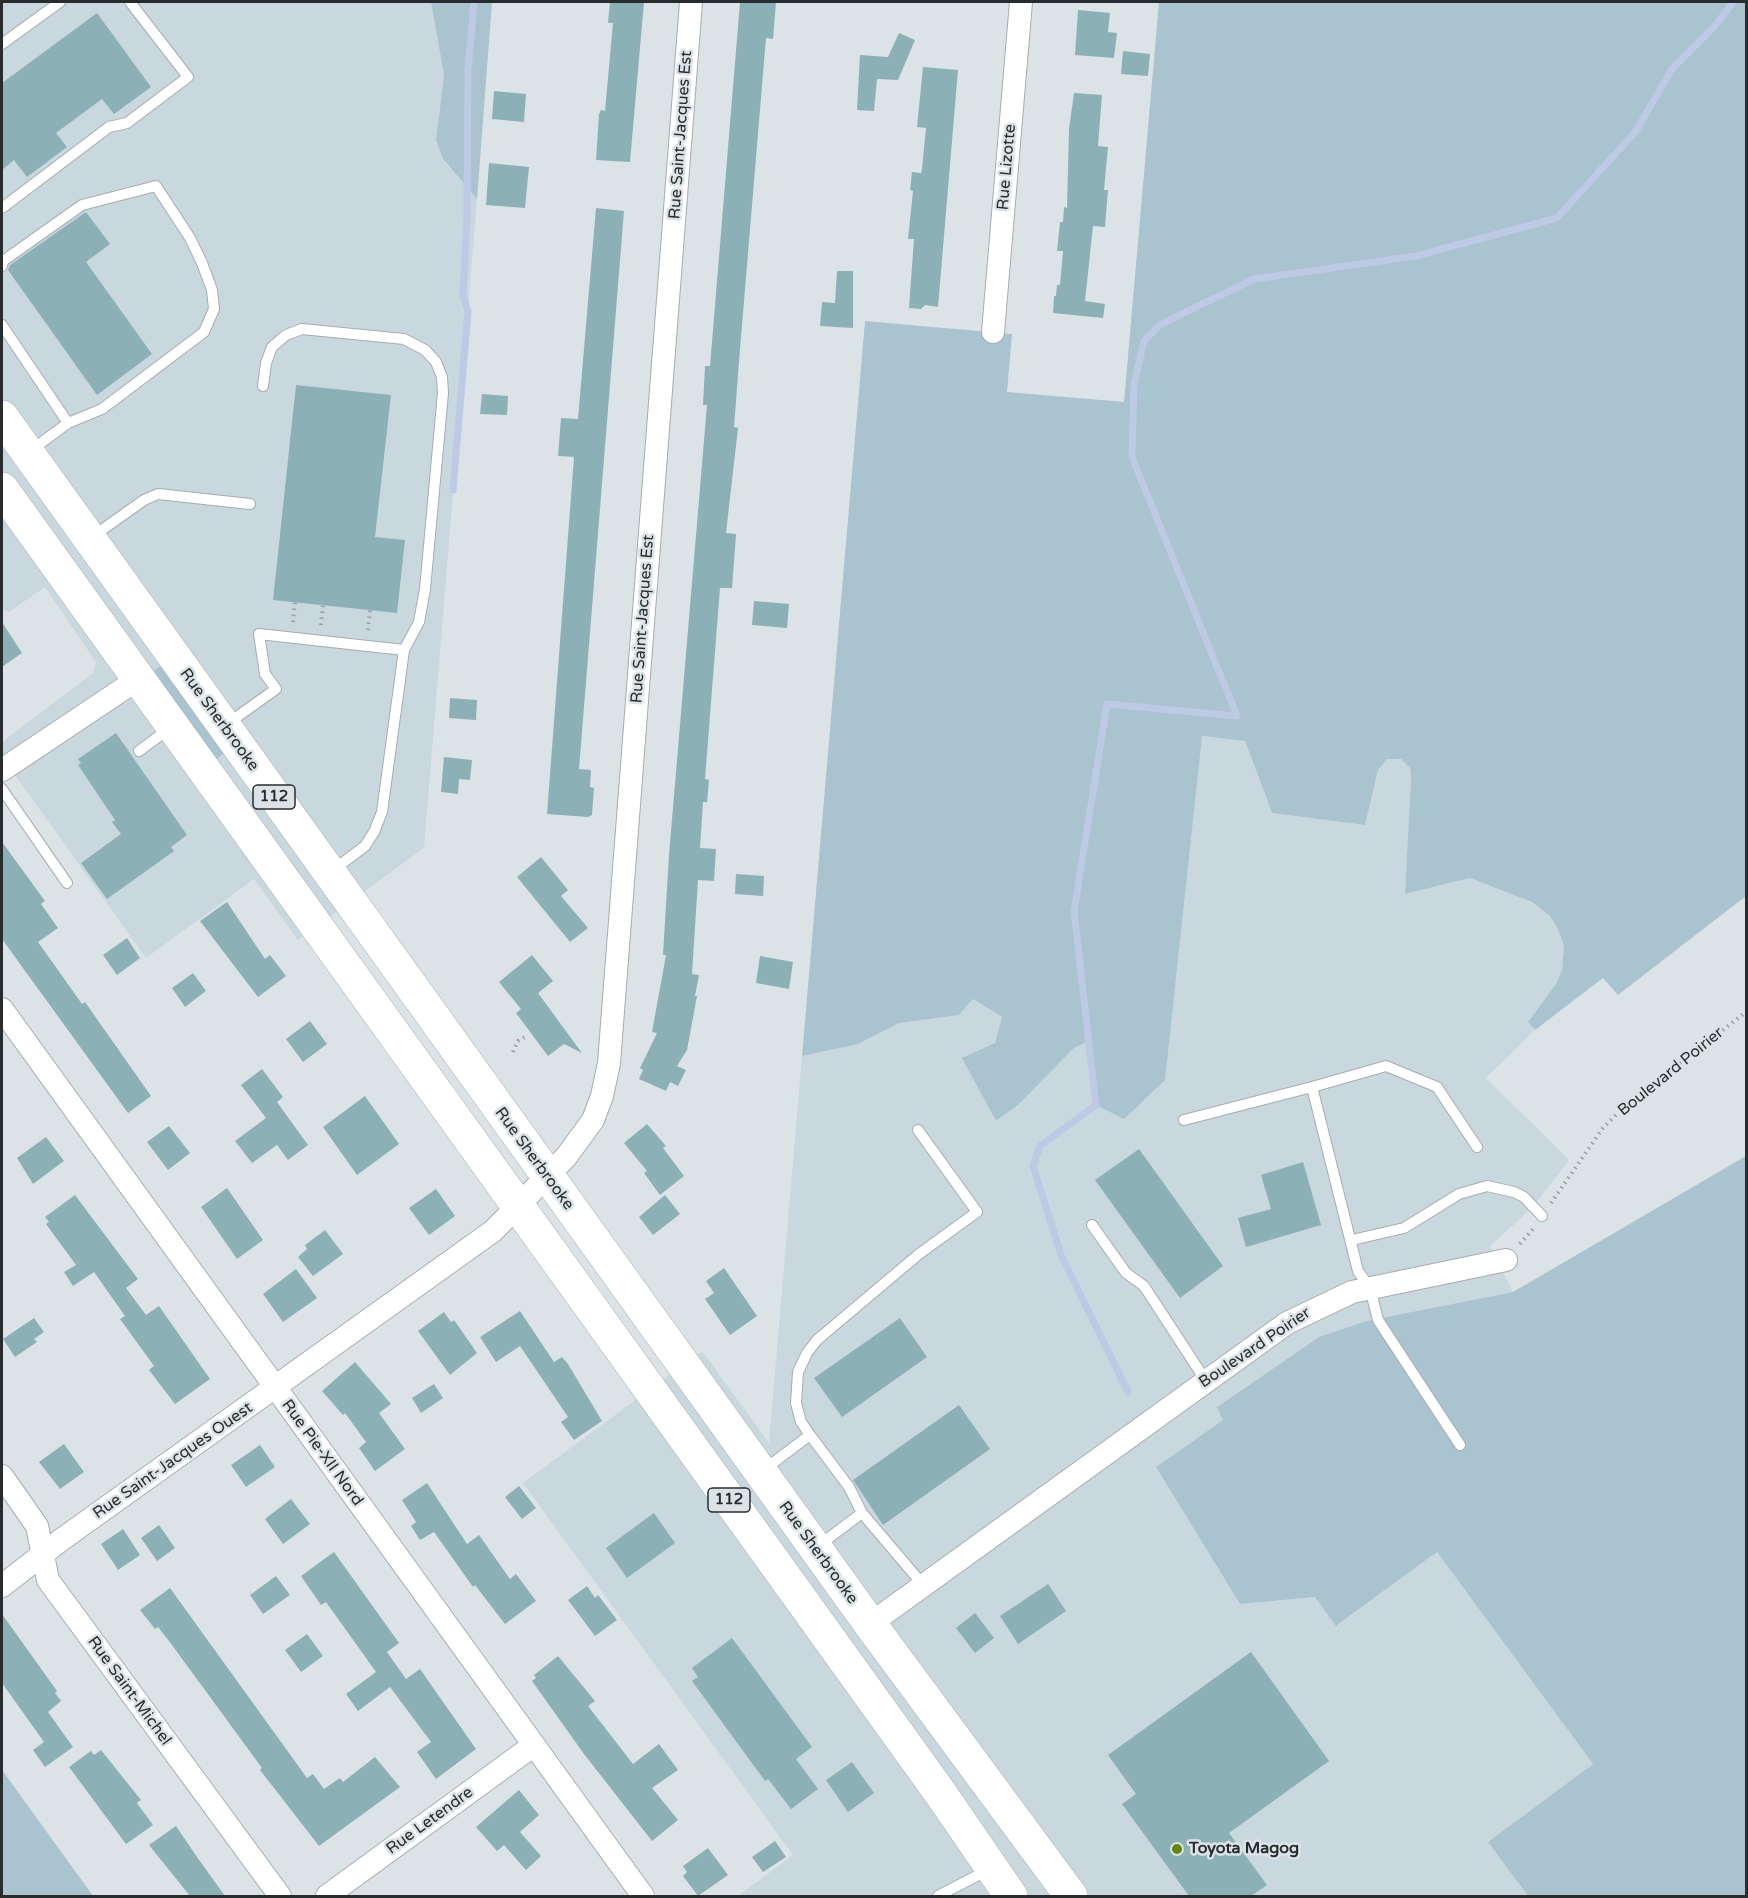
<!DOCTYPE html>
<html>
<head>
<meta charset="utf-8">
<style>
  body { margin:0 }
  #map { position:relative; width:1748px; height:1898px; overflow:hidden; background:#dce3e7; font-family:"Varela Round",sans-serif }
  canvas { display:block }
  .frame { position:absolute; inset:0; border:3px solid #292c2e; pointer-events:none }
</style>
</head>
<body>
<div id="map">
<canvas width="1748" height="1898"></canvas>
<div class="frame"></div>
</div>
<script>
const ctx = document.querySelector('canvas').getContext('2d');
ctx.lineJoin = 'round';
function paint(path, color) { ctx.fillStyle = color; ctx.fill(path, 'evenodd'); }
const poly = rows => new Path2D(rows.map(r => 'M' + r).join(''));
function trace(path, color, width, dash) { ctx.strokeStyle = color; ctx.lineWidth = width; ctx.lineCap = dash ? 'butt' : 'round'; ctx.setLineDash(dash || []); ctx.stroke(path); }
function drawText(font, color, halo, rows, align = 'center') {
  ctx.font = font + ' "Varela Round",sans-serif'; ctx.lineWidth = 5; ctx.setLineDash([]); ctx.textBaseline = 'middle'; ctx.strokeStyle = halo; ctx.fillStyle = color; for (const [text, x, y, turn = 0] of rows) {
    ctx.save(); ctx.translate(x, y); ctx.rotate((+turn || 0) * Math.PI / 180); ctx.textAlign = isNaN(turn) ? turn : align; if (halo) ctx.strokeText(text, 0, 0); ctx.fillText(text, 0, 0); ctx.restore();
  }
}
const built = poly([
  [2,2,431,2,444,75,436,140,443,160,477,199,424,848,298,940,254,879,146,958,2,757,2,742,93,673,96,662,45,587,9,612,2,609],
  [1201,736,1245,741,1272,813,1365,825,1378,770,1387,759,1401,759,1410,768,1411,778,1405,894,1470,878,1532,902,1550,916,1558,929,1564,946,1562,970,1556,984,1528,1022,1535,1030,1486,1078,1569,1160,1533,1207,1490,1246,1513,1292,1366,1321,1319,1337,1217,1407,1223,1420,1156,1467,1240,1604,1315,1597,1337,1626,1437,1552,1593,1764,1488,1842,1528,1896,738,1896,793,1855,523,1483,702,1351,769,1443,802,1056,857,1044,899,1023,959,1015,973,999,1002,1017,995,1043,996,1121,1018,1105,1074,1048,1090,1041,1164,1080]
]);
const green = poly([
  [431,2,492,2,477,199,443,159,436,140,444,75],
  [1159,2,1746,2,1746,896,1618,995,1603,978,1535,1030,1528,1022,1556,984,1562,970,1564,946,1558,929,1550,916,1532,902,1470,878,1405,894,1411,778,1410,768,1401,759,1387,759,1378,770,1365,825,1272,813,1245,741,1202,736,1165,1080,1124,1119,1096,1105,1089,1041,1074,1048,1018,1105,996,1121,962,1058,995,1043,1002,1017,973,999,959,1015,899,1023,858,1044,802,1056,865,321,1012,334,1007,392,1124,402],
  [162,665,224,753,214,761,150,673],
  [1746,1156,1746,1896,1528,1896,1488,1842,1593,1764,1437,1552,1336,1626,1315,1597,1240,1604,1156,1467,1223,1420,1217,1407,1319,1337,1366,1321,1513,1292],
  [2,1770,93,1896,2,1896]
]);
const stream = poly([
  [453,490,468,312,463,295,467,220,468,69,474,2],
  [1128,1392,1061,1255,1033,1166,1040,1146,1096,1105,1074,911,1107,704,1237,716,1132,457,1134,384,1144,341,1161,324,1254,279,1416,256,1557,218,1636,131,1672,69,1715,26,1733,2]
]);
const building = poly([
  [610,2,644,2,630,162,596,160,599,114,601,110,605,111,613,23,608,23],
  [740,2,776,2,773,39,766,38,740,349,734,427,738,428,726,533,736,534,732,588,720,588,705,779,709,780,707,802,703,802,700,848,716,849,714,881,698,880,692,974,699,975,695,996,697,996,687,1050,677,1066,686,1070,678,1086,670,1082,666,1091,639,1079,643,1070,640,1068,657,1033,652,1032,666,955,663,955,669,855,707,405,703,405,705,366,710,366],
  [1078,10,1110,13,1108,32,1117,33,1114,58,1075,55],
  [97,13,151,87,114,114,102,99,56,133,67,147,27,177,14,160,2,170,2,83],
  [899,33,915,40,898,80,877,79,874,111,857,110,860,55,888,57],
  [1123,51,1150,54,1148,76,1121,74],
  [923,67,958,70,938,307,925,305,921,309,909,308,914,239,908,239,913,191,910,190,912,172,921,173,922,169,926,128,917,127],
  [494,91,526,94,524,122,492,119],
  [1074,93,1102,95,1098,146,1108,147,1104,190,1108,190,1105,227,1093,226,1085,301,1105,304,1103,318,1053,313,1054,296,1056,296,1057,285,1060,285,1063,251,1057,251,1060,222,1063,222,1064,207,1067,208,1069,129],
  [489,163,529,167,525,208,486,205],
  [596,208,624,211,579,769,591,770,590,787,594,788,592,815,588,817,547,814,574,457,558,456,561,418,578,419],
  [86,212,110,244,86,262,152,354,97,395,8,270,10,265],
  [837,271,853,271,853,328,820,326,822,302,835,303],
  [296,385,391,395,375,537,405,540,397,613,273,600],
  [482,394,508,396,507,415,480,414],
  [754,601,789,604,787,628,752,625],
  [2,622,22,653,2,667],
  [450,698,477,700,476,720,449,718],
  [116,733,187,835,171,847,174,851,107,899,81,863,121,834,112,822,115,820,78,765,81,763,78,759],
  [444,757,472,760,470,780,459,779,458,794,441,792],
  [2,842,45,901,41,904,58,928,38,942,82,1004,85,1002,151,1096,128,1113,2,939],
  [541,857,568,890,561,896,588,928,570,942,517,877],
  [736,874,764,876,763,896,735,894],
  [227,902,265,959,270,955,286,976,258,997,200,921],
  [127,938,140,958,117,975,103,955],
  [532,955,553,981,538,993,582,1053,564,1044,548,1056,516,1013,521,1009,499,982],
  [760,956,793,962,789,989,756,983],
  [193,973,206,991,185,1007,172,988],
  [310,1021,327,1044,303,1062,286,1039],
  [262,1069,283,1097,277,1102,308,1145,288,1160,277,1145,252,1163,235,1141,266,1118,241,1085],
  [365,1096,399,1144,357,1175,323,1127],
  [647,1124,666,1146,663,1148,684,1176,660,1195,644,1173,647,1171,624,1143],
  [169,1126,190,1153,168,1170,147,1142],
  [46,1137,64,1161,33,1184,17,1158],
  [1139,1149,1223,1266,1180,1298,1095,1180],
  [1303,1162,1321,1225,1246,1247,1238,1218,1271,1209,1261,1175],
  [227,1188,263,1240,237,1259,201,1207],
  [436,1189,455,1216,429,1235,409,1208],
  [75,1195,138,1279,126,1288,146,1315,159,1306,210,1379,175,1404,149,1370,154,1366,120,1319,125,1316,94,1272,73,1286,64,1272,76,1265,46,1224,49,1222,45,1217],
  [665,1195,680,1214,653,1235,639,1217],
  [325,1230,343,1254,313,1276,298,1257,307,1249,305,1245],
  [724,1268,757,1316,730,1335,705,1299,714,1293,706,1281],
  [296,1269,317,1298,283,1322,263,1294],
  [520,1311,554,1362,562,1357,568,1364,602,1421,574,1440,561,1422,568,1417,520,1346,496,1362,480,1337],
  [444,1312,451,1322,454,1320,477,1353,450,1375,418,1331],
  [34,1318,44,1332,34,1339,37,1342,15,1357,3,1339],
  [900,1318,927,1357,842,1417,814,1378],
  [355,1362,391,1404,379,1413,405,1449,375,1471,359,1448,366,1442,345,1413,343,1415,322,1391],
  [434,1384,443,1398,421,1413,412,1398],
  [959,1405,990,1449,883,1525,853,1480],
  [64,1444,84,1472,60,1489,39,1462],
  [260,1445,275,1467,246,1487,231,1465],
  [427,1483,467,1544,479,1535,510,1579,516,1574,536,1601,505,1624,475,1585,473,1587,434,1532,420,1540,411,1526,416,1522,402,1500],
  [519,1486,536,1508,522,1519,505,1497],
  [291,1499,310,1524,283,1544,265,1519],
  [654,1513,675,1543,627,1578,606,1548],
  [159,1525,175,1548,157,1561,141,1538],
  [123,1529,140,1555,118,1570,101,1544],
  [334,1552,399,1643,387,1652,406,1679,420,1669,476,1749,436,1779,417,1752,431,1742,390,1687,358,1711,346,1694,376,1672,326,1602,321,1605,301,1576],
  [276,1576,290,1595,263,1614,250,1595],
  [1048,1584,1066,1611,1018,1644,1000,1616],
  [587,1586,595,1598,598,1595,617,1620,595,1636,568,1600],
  [170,1588,307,1778,313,1774,324,1789,340,1778,343,1782,375,1757,400,1787,319,1846,260,1770,262,1768,169,1641,158,1627,155,1629,140,1610],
  [975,1613,994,1638,975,1653,956,1628],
  [2,1614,57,1691,55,1693,61,1701,48,1712,73,1747,45,1767,33,1750,44,1742,2,1683],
  [307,1634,323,1656,301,1672,285,1650],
  [732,1638,812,1747,796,1759,818,1789,791,1809,768,1779,765,1781,692,1681,698,1677,692,1668],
  [1251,1652,1329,1761,1229,1833,1267,1885,1251,1896,1189,1896,1122,1804,1136,1794,1108,1755],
  [558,1656,595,1701,588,1706,633,1764,659,1744,678,1770,652,1788,678,1820,652,1841,584,1754,532,1681,536,1678,534,1675],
  [101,1750,141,1800,137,1803,153,1825,126,1844,69,1767,91,1751,94,1755],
  [852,1762,874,1793,848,1812,826,1780],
  [519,1790,539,1815,520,1832,541,1856,526,1870,504,1845,497,1851,476,1827],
  [176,1826,197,1857,225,1896,190,1896,149,1845],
  [775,1841,786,1857,763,1872,752,1857],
  [708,1848,728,1875,698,1896,683,1876,687,1872,683,1866]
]);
const path = poly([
  [293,622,295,602],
  [321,625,323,605],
  [368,630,370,610],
  [513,1052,518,1041,528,1035],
  [1551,1203,1603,1128,1626,1105,1746,1012],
  [1520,1244,1533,1229]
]);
const service = poly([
  [2,44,60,2],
  [2,208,109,127,127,123,188,77,130,2],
  [2,266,3,261,82,205,156,186,190,238,202,263,212,290,214,309,204,332,102,409,68,423],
  [2,325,68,423,30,451],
  [263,386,266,363,272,347,286,335,302,329,404,339,425,350,436,362,442,377,443,393,425,589,419,622,404,650],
  [92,537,144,500,158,494,250,504],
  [227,724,276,689,265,674,259,634,404,650,382,812,374,832,365,846,332,871],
  [139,751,170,728],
  [2,789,67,883],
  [1312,1087,1386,1066,1437,1087,1477,1147],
  [1184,1120,1312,1087,1358,1271,1370,1288,1378,1320,1460,1445],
  [1092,1225,1126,1273,1144,1286,1206,1381],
  [1352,1240,1404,1228,1459,1194,1487,1186,1514,1192,1524,1197,1542,1216],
  [810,1435,801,1422,796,1403,798,1372,807,1353,817,1340,919,1254,977,1212,918,1130],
  [762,1471,810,1435,849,1487,862,1513,818,1546],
  [862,1513,924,1586],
  [938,1896,988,1870]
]);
const minor = poly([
  [993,332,1021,2],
  [2,770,138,679],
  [2,1009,643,1896],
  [2,1476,37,1526,48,1580,280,1896],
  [2,1586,61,1540,493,1231,566,1157,593,1120,602,1096,609,1063,691,2],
  [870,1624,1287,1323,1352,1292,1506,1260],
  [327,1896,534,1745]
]);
const primary = poly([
  [2,417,870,1624,1071,1896],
  [2,489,941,1794,1011,1896]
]);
const markers = [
  [1177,1849,6,"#668600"]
];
const shields = [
  [274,797,42],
  [729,1500,42]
];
const shieldNames = [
  ["112",274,797],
  ["112",729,1500]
];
const streetNames = [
  ["Rue Saint-Jacques Est",681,135,-86],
  ["Rue Lizotte",1007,167,-85],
  ["Rue Saint-Jacques Est",643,619,-86],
  ["Rue Sherbrooke",219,720,54],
  ["Boulevard Poirier",1671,1072,-39],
  ["Rue Sherbrooke",534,1159,54],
  ["Boulevard Poirier",1255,1348,-34],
  ["Rue Pie-XII Nord",322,1453,54],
  ["Rue Saint-Jacques Ouest",173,1461,-35],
  ["Rue Sherbrooke",818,1553,54],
  ["Rue Saint-Michel",129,1691,54],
  ["Rue Letendre",430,1821,-36]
];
const poiNames = [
  ["Toyota Magog",1189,1849]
];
paint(built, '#c8d8de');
paint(green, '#a9c3cf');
trace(stream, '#bec9e6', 7);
paint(building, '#8bb1b6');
trace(service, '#a6adb0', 12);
trace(minor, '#a6adb0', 24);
trace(primary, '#a6adb0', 34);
trace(path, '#999fa2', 4, [1.5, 4.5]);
trace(service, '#fff', 10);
trace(minor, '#fff', 22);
trace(primary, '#fff', 33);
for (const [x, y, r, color] of markers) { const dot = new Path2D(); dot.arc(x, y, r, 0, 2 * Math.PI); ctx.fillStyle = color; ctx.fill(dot); trace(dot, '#dce3e7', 2); }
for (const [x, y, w] of shields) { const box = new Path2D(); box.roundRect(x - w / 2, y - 12, w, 24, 4.5); ctx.fillStyle = '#dce3e7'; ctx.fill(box); trace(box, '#292c2e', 1.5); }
drawText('bold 15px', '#292c2e', null, shieldNames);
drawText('16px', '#292c2e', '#dce3e7', streetNames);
drawText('bold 16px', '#292c2e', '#dce3e7', poiNames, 'left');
</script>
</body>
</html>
